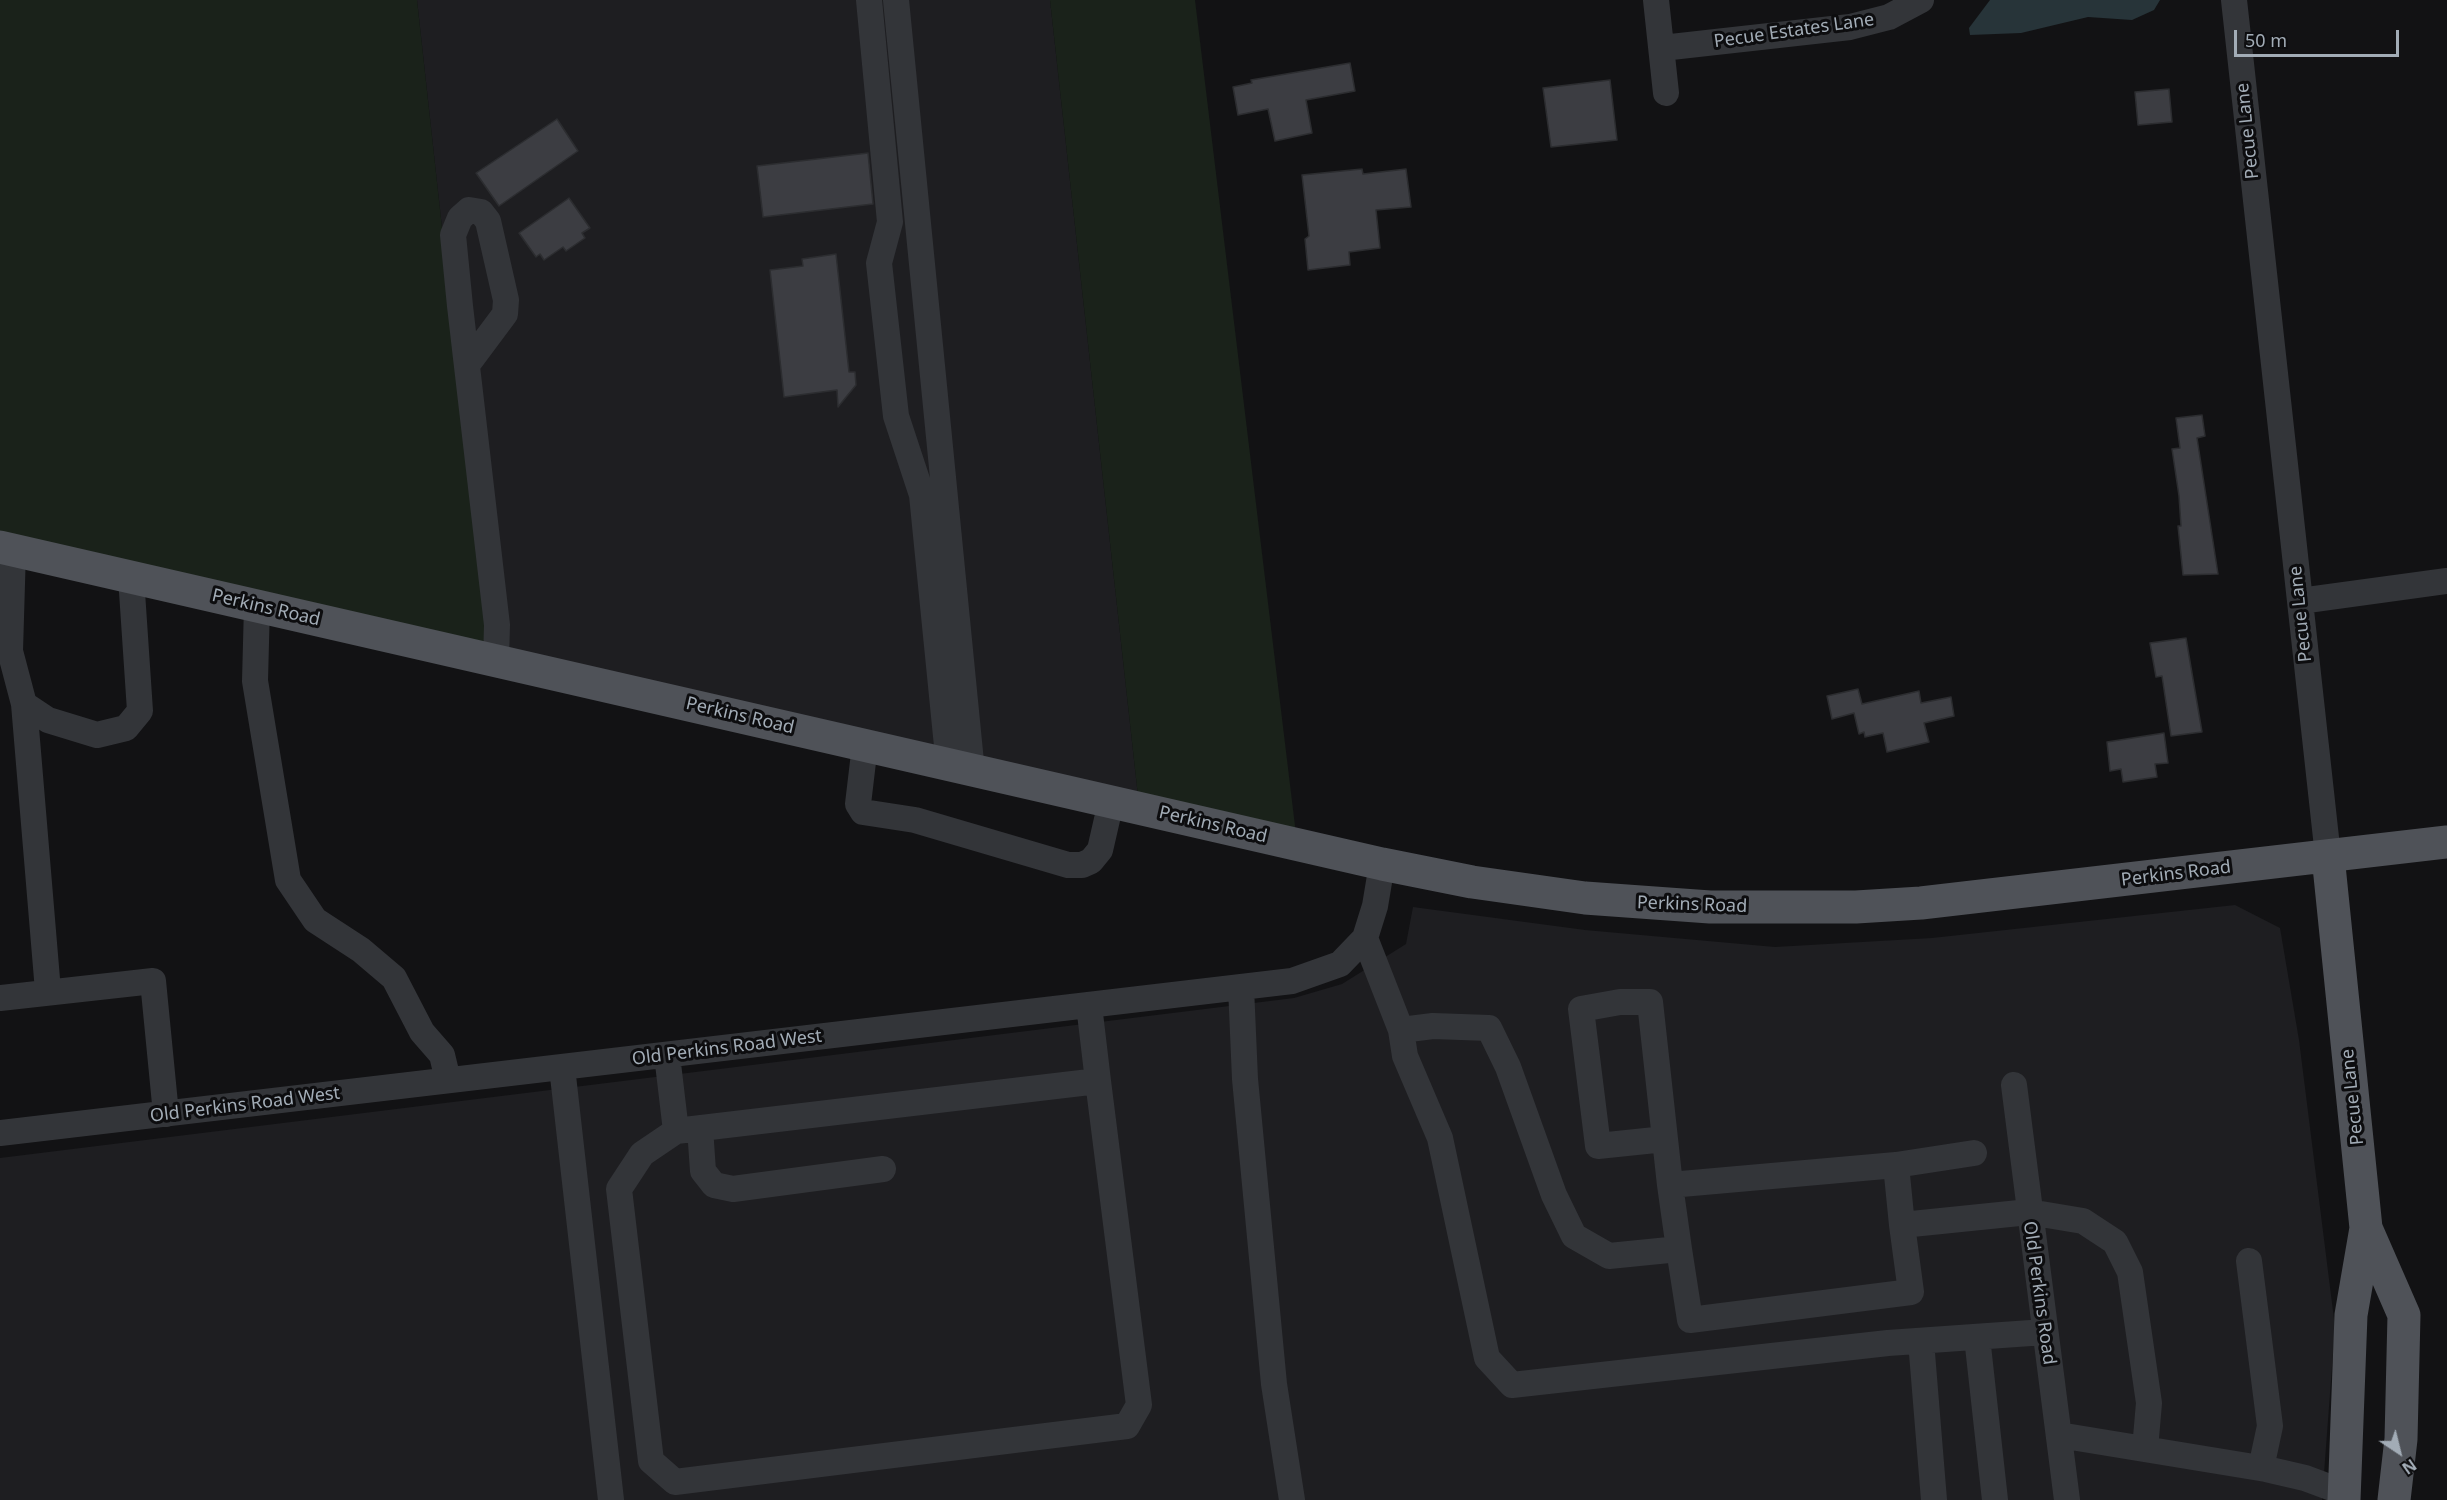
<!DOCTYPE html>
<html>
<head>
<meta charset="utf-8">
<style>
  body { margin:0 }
  #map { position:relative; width:2447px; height:1500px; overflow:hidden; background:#121214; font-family:"Noto Sans",sans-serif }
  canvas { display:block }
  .north { position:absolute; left:2369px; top:1422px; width:60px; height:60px; -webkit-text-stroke:4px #0d0d0f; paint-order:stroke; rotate:145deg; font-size:16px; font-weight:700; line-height:24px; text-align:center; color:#a2acb6 }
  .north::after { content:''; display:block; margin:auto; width:21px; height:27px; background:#a2acb6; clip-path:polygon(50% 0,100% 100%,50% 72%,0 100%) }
  .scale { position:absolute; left:2234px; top:30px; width:165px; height:27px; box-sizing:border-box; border:3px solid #a2acb6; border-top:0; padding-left:8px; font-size:18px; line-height:21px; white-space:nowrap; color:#a2acb6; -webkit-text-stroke:4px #0d0d0f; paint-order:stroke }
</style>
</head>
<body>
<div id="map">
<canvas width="2447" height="1500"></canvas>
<div class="north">N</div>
<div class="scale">50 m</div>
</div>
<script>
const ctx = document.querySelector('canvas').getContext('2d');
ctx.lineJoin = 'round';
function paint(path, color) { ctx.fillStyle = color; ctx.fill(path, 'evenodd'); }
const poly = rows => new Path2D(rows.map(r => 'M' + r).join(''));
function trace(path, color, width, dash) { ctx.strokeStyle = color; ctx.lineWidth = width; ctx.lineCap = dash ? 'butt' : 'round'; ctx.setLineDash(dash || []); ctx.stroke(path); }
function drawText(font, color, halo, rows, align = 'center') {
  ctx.font = font + ' "Noto Sans",sans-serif'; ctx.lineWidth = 6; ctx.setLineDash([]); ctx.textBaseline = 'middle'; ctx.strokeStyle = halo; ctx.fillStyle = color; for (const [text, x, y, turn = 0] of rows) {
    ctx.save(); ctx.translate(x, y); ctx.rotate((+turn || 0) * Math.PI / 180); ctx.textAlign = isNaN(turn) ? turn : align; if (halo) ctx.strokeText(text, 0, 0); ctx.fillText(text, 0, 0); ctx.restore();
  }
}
const built = poly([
  [417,0,1050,0,1138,796,488,647],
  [2235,905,2280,928,2299,1040,2335,1327,2322,1500,0,1500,0,1158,1294,998,1342,984,1406,944,1413,907,1585,930,1775,947,1932,938]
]);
const green = poly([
  [0,0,417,0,488,647,0,533],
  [1050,0,1195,0,1296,834,1138,796]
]);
const water = poly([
  [1990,0,2160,0,2154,10,2132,20,2088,17,2021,33,1970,35,1969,28]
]);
const building = poly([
  [1350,63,1355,91,1306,100,1312,133,1275,141,1268,109,1238,115,1233,87,1252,83,1251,80,1350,63],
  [1610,80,1617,140,1551,147,1543,88,1610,80],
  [2169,89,2172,122,2138,125,2135,92,2169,89],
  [557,119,578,151,499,206,476,173,557,119],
  [868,153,873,204,763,217,757,166,868,153],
  [1362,169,1363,174,1406,169,1411,207,1376,210,1380,248,1349,252,1350,265,1308,270,1305,239,1309,236,1302,175,1362,169],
  [569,198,590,228,582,233,585,238,566,251,563,247,544,260,540,254,536,257,519,233,569,198],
  [836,254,849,372,855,372,856,385,838,407,837,390,784,397,770,270,803,266,802,259,836,254],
  [2202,415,2205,436,2197,438,2218,574,2183,575,2178,526,2181,526,2179,496,2172,449,2180,448,2176,418,2202,415],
  [2186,638,2202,732,2171,736,2162,676,2156,677,2150,643,2186,638],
  [1858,689,1862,704,1919,691,1921,703,1951,697,1954,716,1924,723,1929,742,1887,752,1883,733,1865,737,1864,732,1859,734,1854,713,1832,719,1827,696,1858,689],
  [2164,733,2168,763,2155,764,2157,777,2123,782,2121,769,2110,771,2107,742,2164,733]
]);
const minor = poly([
  [869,0,890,222,879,263,896,416,922,495,949,766],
  [896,0,972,772],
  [1656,0,1666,93],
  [2234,0,2328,856],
  [1662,48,1850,27,1889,17,1921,0],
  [467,365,505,314,506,300,488,221,481,212,469,210,460,218,453,235,460,306,497,625,496,660],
  [13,550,10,651,24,704,48,991],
  [2300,601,2447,581],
  [257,605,255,681,288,880,315,920,361,950,394,978,422,1032,442,1055,448,1080],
  [24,704,48,720,97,735,126,728,140,711,131,577],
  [865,745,858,804,863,812,915,820,1068,865,1082,865,1091,861,1100,850,1111,802],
  [1365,938,1401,1030,1433,1026,1489,1028,1508,1067,1554,1195,1574,1236,1609,1256,1679,1249,1690,1320,1911,1292,1902,1225,2029,1212,2083,1221,2115,1242,2130,1272,2149,1403,2145,1449],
  [1241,987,1245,1079,1274,1384,1292,1500],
  [0,998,153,981,166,1114],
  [1089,1005,1098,1081,1139,1405,1127,1426,675,1482,651,1461,619,1189,642,1154,676,1131,1098,1081],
  [1401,1030,1405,1056,1440,1138,1487,1358,1512,1385,1888,1343,2045,1332],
  [667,1055,676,1131],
  [562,1067,611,1500],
  [2014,1085,2067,1500],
  [700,1128,703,1171,714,1185,733,1189,883,1169],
  [0,1133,1292,981,1340,964,1365,938,1375,906,1382,864],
  [1665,1139,1598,1146,1581,1009,1620,1002,1650,1002,1665,1139,1670,1185],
  [1896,1165,1974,1153],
  [1679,1249,1670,1185,1896,1165,1902,1225],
  [2249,1261,2270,1426,2261,1468],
  [1977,1337,1995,1500],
  [1921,1341,1934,1500],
  [2059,1435,2266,1469,2305,1478,2345,1493]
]);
const major = poly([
  [0,547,1382,864,1472,882,1585,898,1710,907,1856,907,1921,903,2447,842],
  [2328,856,2366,1228,2351,1315,2344,1500],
  [2366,1228,2404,1315,2401,1439,2394,1500]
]);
const streetNames = [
  ["Pecue Estates Lane",1794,31,-8],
  ["Pecue Lane",2248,131,-96],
  ["Perkins Road",266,608,13],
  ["Pecue Lane",2301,614,-96],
  ["Perkins Road",740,716,13],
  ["Perkins Road",1213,825,13],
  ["Perkins Road",2176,874,-7],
  ["Perkins Road",1692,905,2],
  ["Old Perkins Road West",727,1048,-7],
  ["Pecue Lane",2353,1097,-96],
  ["Old Perkins Road West",245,1105,-7],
  ["Old Perkins Road",2039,1293,82]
];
paint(built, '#1e1e21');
paint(green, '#1a221a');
paint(water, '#273439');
paint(building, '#3c3d42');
trace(building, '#2c2d30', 1.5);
trace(minor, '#333539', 26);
trace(major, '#4f5258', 33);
drawText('18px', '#a2acb6', '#0d0d0f', streetNames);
</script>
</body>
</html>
